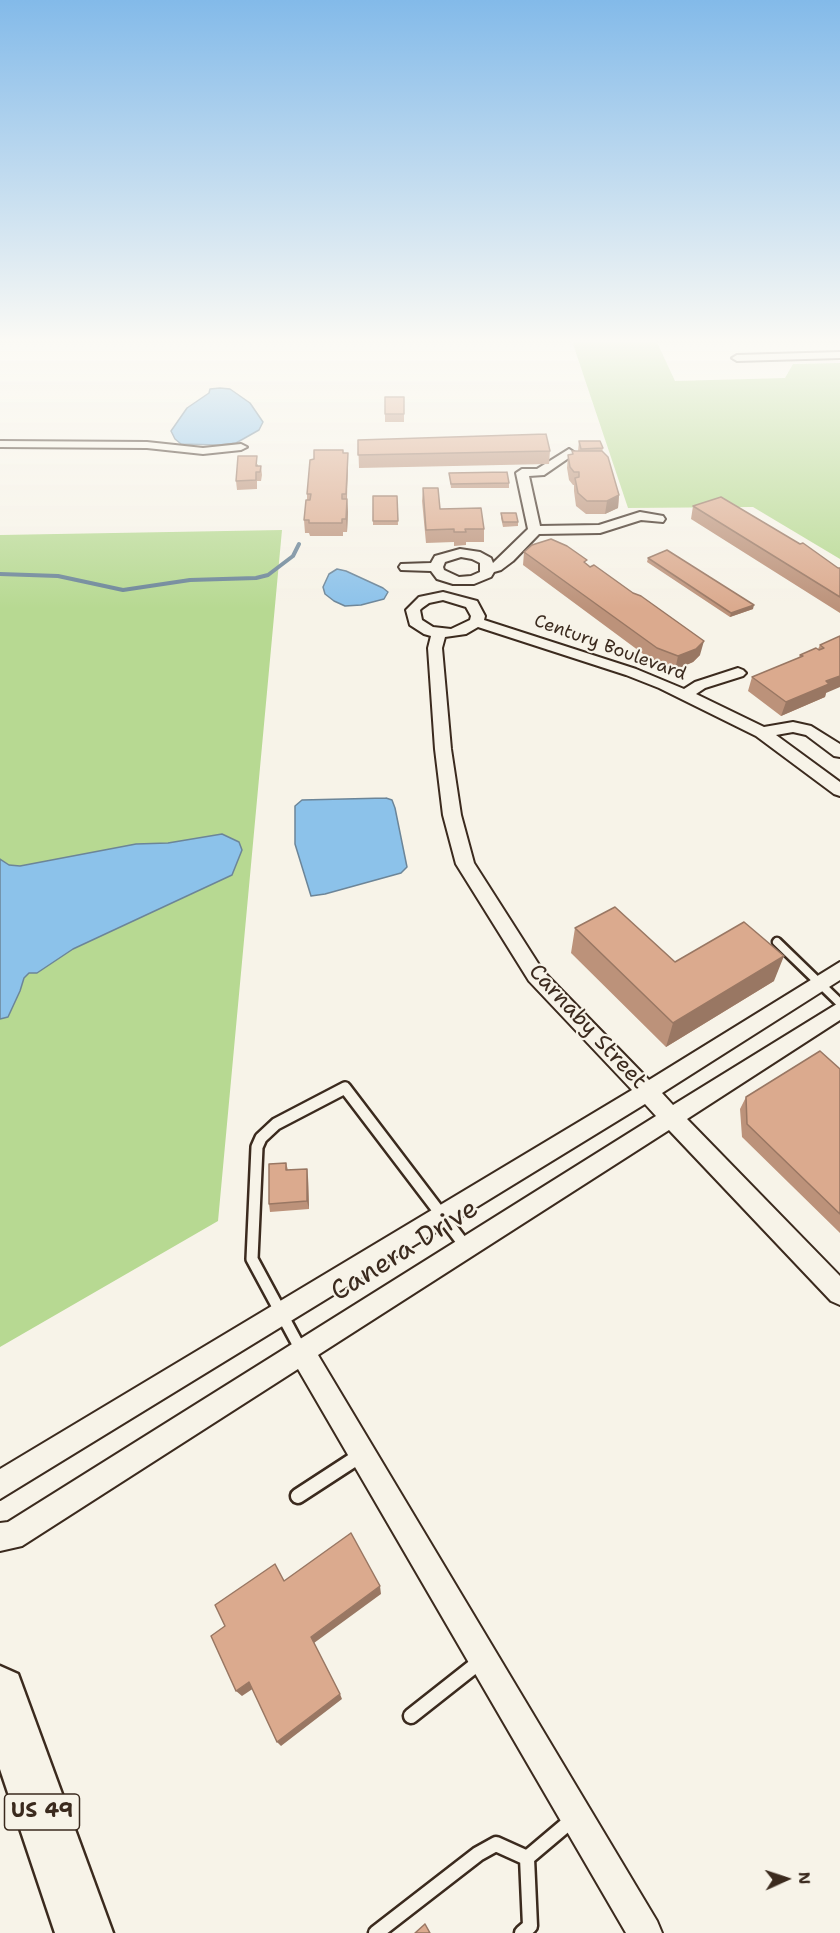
<!DOCTYPE html>
<html>
<head>
<meta charset="utf-8">
<style>
  body { margin:0 }
  #map { position:relative; width:840px; height:1933px; overflow:hidden; background:#f7f3e8; font-family:"Shantell Sans",sans-serif }
  canvas { display:block }
  .north { position:absolute; left:756px; top:1849px; width:60px; height:60px; -webkit-text-stroke:4px #f7f3e8; paint-order:stroke; rotate:87deg; font-size:16px; font-weight:700; line-height:24px; text-align:center; color:#3b2a1e }
  .north::after { content:''; display:block; margin:auto; width:21px; height:27px; background:#3b2a1e; clip-path:polygon(50% 0,100% 100%,50% 72%,0 100%) }
</style>
</head>
<body>
<div id="map">
<canvas width="840" height="1933"></canvas>
<div class="north">N</div>
</div>
<script>
const ctx = document.querySelector('canvas').getContext('2d');
ctx.lineJoin = 'round';
function paint(path, color) { ctx.fillStyle = color; ctx.fill(path, 'evenodd'); }
const poly = rows => new Path2D(rows.map(r => 'M' + r).join(''));
function trace(path, color, width, dash) { ctx.strokeStyle = color; ctx.lineWidth = width; ctx.lineCap = dash ? 'butt' : 'round'; ctx.setLineDash(dash || []); ctx.stroke(path); }
function drawText(font, color, halo, rows, align = 'center') {
  ctx.font = font + ' "Shantell Sans",sans-serif'; ctx.lineWidth = 4.5; ctx.setLineDash([]); ctx.textBaseline = 'middle'; ctx.strokeStyle = halo; ctx.fillStyle = color; for (const [text, x, y, turn = 0] of rows) {
    ctx.save(); ctx.translate(x, y); ctx.rotate((+turn || 0) * Math.PI / 180); ctx.textAlign = isNaN(turn) ? turn : align; if (halo) ctx.strokeText(text, 0, 0); ctx.fillText(text, 0, 0); ctx.restore();
  }
}
const green = poly([
  [571,338,655,338,675,381,785,378,793,364,840,363,840,559,753,507,628,508],
  [282,530,218,1221,0,1347,0,535]
]);
const water = poly([
  [220,388,230,389,250,403,263,422,259,430,236,443,219,445,181,444,175,439,171,431,187,408,209,393,210,389,220,388],
  [337,569,346,571,383,588,388,592,384,599,361,605,345,606,334,601,325,594,323,587,329,574,337,569],
  [386,798,392,800,395,808,407,867,401,873,325,894,311,896,295,844,295,806,302,800,386,798],
  [222,834,239,842,242,850,232,875,73,949,37,973,29,973,24,978,20,991,8,1017,0,1019,0,859,9,865,20,866,136,844,168,843,222,834]
]);
const stream = poly([
  [0,574,58,576,123,590,190,580,256,578,268,575,293,556,299,544]
]);
const laneFar2 = poly([
  [777,942,840,1003]
]);
const laneFar1 = poly([
  [301,1350,252,1259,257,1147,261,1138,276,1124,345,1088,466,1247]
]);
const lane = poly([
  [298,1496,361,1455],
  [411,1716,482,1660],
  [527,1858,572,1820],
  [376,1933,478,1854,496,1844,527,1858],
  [522,1933,530,1926,527,1858]
]);
const street = poly([
  [840,352,840,358,737,361,732,358,737,355,840,352],
  [0,441,147,442,203,448,241,444,247,447,241,450,203,454,147,448,0,447,0,441],
  [569,449,575,453,573,455,544,475,529,476,540,526,599,525,640,512,663,516,665,519,663,522,641,520,600,533,539,534,513,561,501,570,494,572,491,577,474,584,453,584,437,579,431,571,401,570,399,567,401,564,431,563,435,556,460,549,480,552,491,558,493,563,528,529,516,473,522,469,537,469,569,449],
  [461,557,472,559,480,563,480,572,471,576,459,577,444,570,443,567,445,562,461,557],
  [443,592,477,601,485,616,484,620,636,669,684,689,695,682,738,668,743,670,746,673,743,676,705,688,696,694,764,727,793,722,811,726,840,744,840,757,834,756,806,735,793,732,776,735,840,782,840,796,834,794,756,736,659,688,626,675,478,627,466,634,445,637,442,648,451,749,461,815,474,863,543,971,649,1080,840,962,840,980,662,1093,673,1105,840,1002,840,1020,687,1119,840,1276,840,1305,831,1301,669,1130,318,1355,657,1921,662,1933,626,1933,298,1369,22,1546,0,1551,0,1523,8,1522,656,1116,645,1104,0,1499,0,1469,632,1090,529,981,456,864,443,815,435,749,428,648,431,636,424,634,410,625,406,610,419,597,443,592],
  [443,600,466,607,471,616,470,620,451,629,433,627,422,620,420,610,422,608,429,603,443,600]
]);
const highway = poly([
  [0,1666,18,1674,113,1933,55,1933,0,1769,0,1666]
]);
const wall = poly([
  [404,397,404,422,385,422,385,414],
  [358,440,550,451,549,464,359,468],
  [579,441,603,448,602,452,619,495,618,508,605,514,586,514,576,506,574,491,574,485,573,485,569,480,567,468,568,455,572,455,572,451,578,451],
  [343,453,348,453,348,465,347,499,348,512,347,532,343,532,343,536,310,536,309,533,305,533,304,520,307,500,307,494,314,459],
  [258,464,258,466,261,466,262,475,261,481,257,481,257,489,237,490,236,481],
  [449,473,509,483,509,488,451,488],
  [423,488,440,509,484,529,484,542,466,542,466,545,454,546,454,542,426,543,422,501],
  [373,496,397,496,398,525,373,525],
  [693,506,838,568,840,568,840,613,691,519],
  [501,513,518,522,518,526,503,527,501,518],
  [524,552,586,563,700,655,693,662,675,670,654,662,523,565],
  [648,558,753,609,730,617,647,562],
  [840,636,825,697,781,716,748,691,752,677,799,658,800,655,818,649,820,645],
  [575,928,675,962,774,981,666,1047,571,953],
  [840,1069,840,1233,742,1137,740,1109,746,1097],
  [286,1163,288,1170,308,1177,309,1209,270,1212,269,1204]
]);
const shadedWall = poly([
  [348,453,348,465,346,507,346,494],
  [619,495,618,508,605,514,607,501],
  [347,499,348,512,347,532,346,519],
  [754,605,753,609,730,617,731,613],
  [704,641,700,655,693,662,675,670,678,656],
  [840,676,840,687,826,693,825,697,781,716,786,702,826,681],
  [784,956,774,981,666,1047,673,1023],
  [307,1169,308,1177,309,1209,307,1201],
  [380,1586,381,1594,314,1643,311,1637],
  [249,1682,254,1688,242,1696,236,1691],
  [340,1694,342,1699,281,1746,277,1742]
]);
const building = poly([
  [385,397,404,397,404,414,385,414,385,397],
  [546,434,550,451,358,455,358,440,546,434],
  [579,441,600,441,603,448,581,449,579,441],
  [314,450,343,450,343,453,348,453,346,494,342,494,342,499,347,499,346,519,342,519,342,523,309,523,309,520,304,520,306,500,310,500,311,494,307,494,310,460,314,459,314,450],
  [572,451,602,451,608,457,619,495,607,501,587,501,578,493,575,478,579,477,579,472,574,472,570,467,568,455,573,454,572,451],
  [238,456,257,456,256,466,261,466,260,472,256,472,256,480,236,481,238,456],
  [507,472,509,483,451,484,449,473,507,472],
  [423,488,438,488,440,509,481,508,484,529,465,529,466,532,454,532,454,529,426,530,423,488],
  [373,496,397,496,398,521,373,521,373,496],
  [721,497,800,544,803,543,838,568,840,568,840,597,693,506,721,497],
  [501,513,516,513,518,522,503,522,501,513],
  [551,539,567,546,587,560,584,562,590,567,594,565,633,593,641,596,704,641,696,649,678,656,657,648,524,552,532,545,551,539],
  [667,550,754,605,731,613,648,558,667,550],
  [840,636,840,676,826,681,829,684,786,702,752,677,803,656,800,655,816,648,819,650,824,648,820,645,840,636],
  [615,907,675,962,744,922,784,956,673,1023,575,928,615,907],
  [820,1051,840,1069,840,1214,747,1124,746,1097,820,1051],
  [286,1163,286,1170,307,1169,307,1201,269,1204,269,1164,286,1163],
  [351,1533,380,1586,311,1637,340,1694,277,1742,249,1682,236,1691,211,1636,225,1626,215,1605,275,1564,284,1581,351,1533],
  [425,1924,430,1933,415,1933,425,1924]
]);
const farStreetnames = [
  ["Century Boulevard",610,648,20]
];
const shields = [
  [42,1812,75]
];
const shieldNames = [
  ["US 49",42,1812]
];
const streetNames = [
  ["Carnaby Street",587,1027,47]
];
const nearStreetnames = [
  ["Canera Drive",405,1251,-32]
];
paint(green, '#b7d992');
paint(water, '#8cc2ea');
trace(water, '#6c8598', 1.5);
trace(stream, '#6c8598', 4);
trace(laneFar2, '#3b2a1e', 13);
trace(laneFar1, '#3b2a1e', 16);
trace(lane, '#3b2a1e', 19);
trace(street, '#3b2a1e', 4);
trace(highway, '#3b2a1e', 5);
trace(laneFar2, '#f7f3e8', 8);
trace(laneFar1, '#f7f3e8', 11);
trace(lane, '#f7f3e8', 14);
paint(street, '#f7f3e8');
paint(highway, '#f7f3e8');
paint(wall, '#bc927a');
paint(shadedWall, '#997763');
paint(building, '#dbaa8e');
trace(building, '#997763', 1.5);
const sky = ctx.createLinearGradient(0, 0, 0, 609);
sky.addColorStop(0, '#83bae9');
sky.addColorStop(0.56, '#fbfaf5');
sky.addColorStop(1, '#fbfaf500');
ctx.fillStyle = sky;
ctx.fillRect(0, 0, 840, 609);
drawText('18px', '#3b2a1e', '#f7f3e8', farStreetnames);
for (const [x, y, w] of shields) { const box = new Path2D(); box.roundRect(x - w / 2, y - 18, w, 36, 4.5); ctx.fillStyle = '#f7f3e8'; ctx.fill(box); trace(box, '#3b2a1e', 1.5); }
drawText('bold 21px', '#3b2a1e', null, shieldNames);
drawText('22px', '#3b2a1e', '#f7f3e8', streetNames);
drawText('27px', '#3b2a1e', '#f7f3e8', nearStreetnames);
</script>
</body>
</html>
